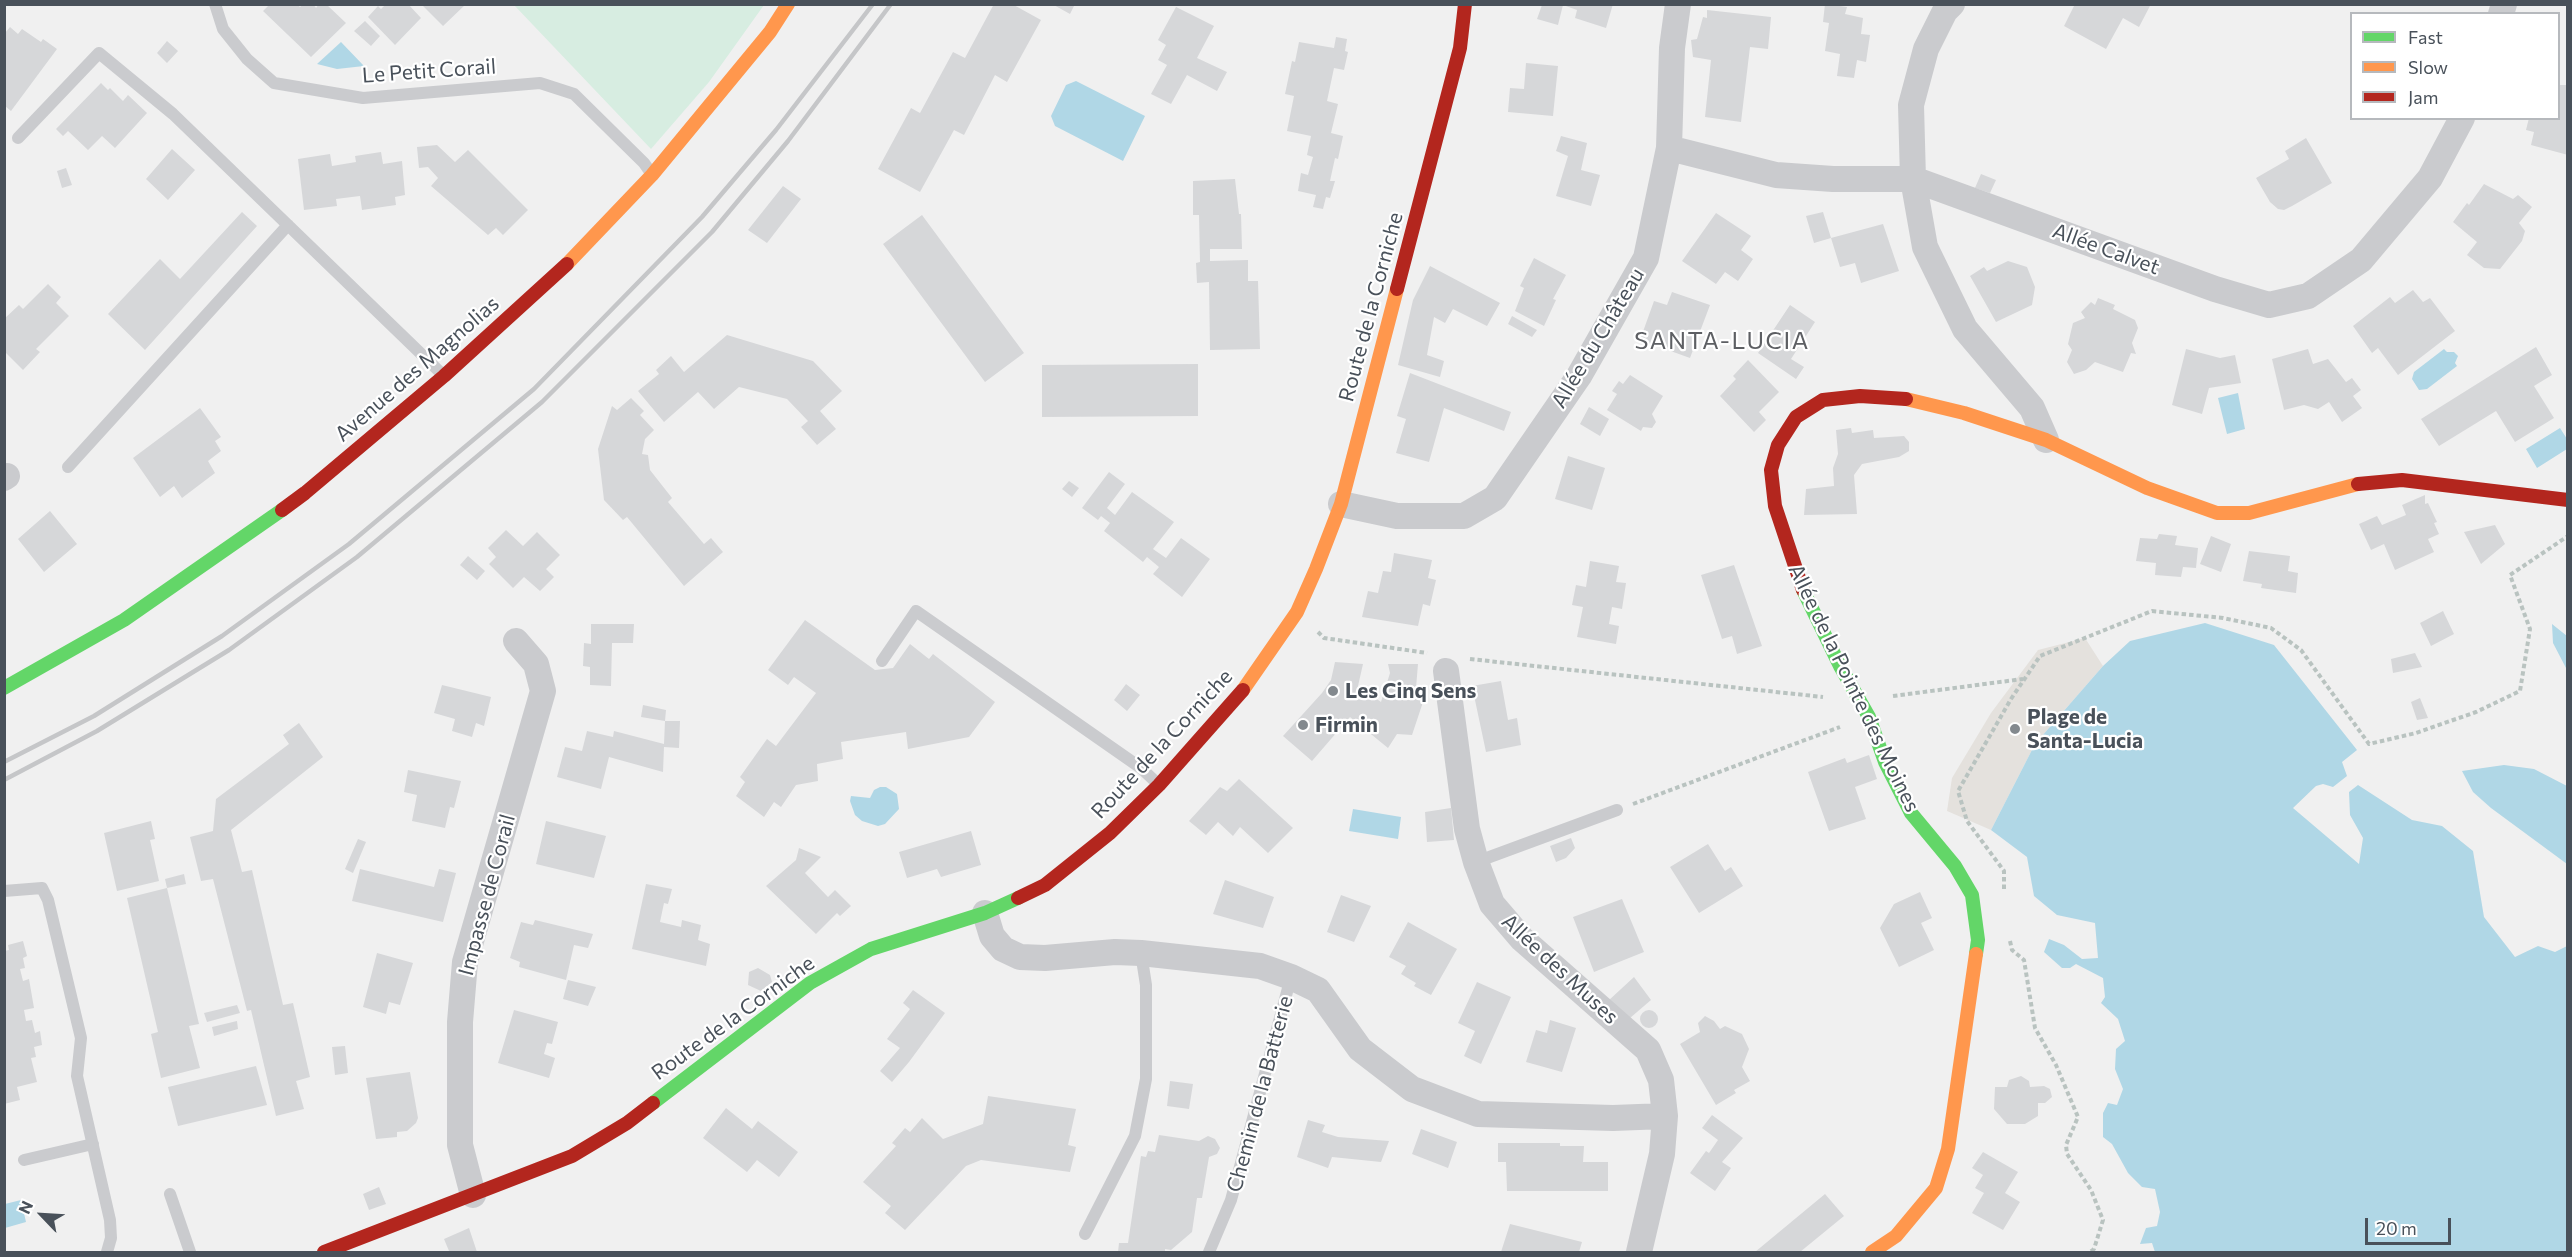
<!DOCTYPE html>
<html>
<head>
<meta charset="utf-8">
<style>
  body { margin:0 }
  #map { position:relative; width:2572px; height:1257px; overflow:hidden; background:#f0f0f0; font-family:Commissioner,sans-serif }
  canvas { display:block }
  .frame { position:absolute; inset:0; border:6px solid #49515a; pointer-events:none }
  .legend { position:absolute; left:2350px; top:12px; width:210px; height:108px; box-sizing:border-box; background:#fff; border:2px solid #b6b9bd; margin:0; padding:8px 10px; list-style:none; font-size:18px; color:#49515a }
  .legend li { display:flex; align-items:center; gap:12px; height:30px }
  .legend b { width:30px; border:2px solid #b6b9bd }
  .north { position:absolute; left:12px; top:1185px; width:60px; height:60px; -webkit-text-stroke:4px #fff; paint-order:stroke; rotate:295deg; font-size:16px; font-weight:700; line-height:24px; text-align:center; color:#49515a }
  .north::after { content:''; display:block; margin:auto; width:21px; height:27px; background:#49515a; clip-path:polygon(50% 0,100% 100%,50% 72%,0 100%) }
  .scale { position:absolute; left:2365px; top:1218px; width:86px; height:27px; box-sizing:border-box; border:3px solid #49515a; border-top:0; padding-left:8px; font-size:18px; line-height:21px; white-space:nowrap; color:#49515a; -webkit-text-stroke:4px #fff; paint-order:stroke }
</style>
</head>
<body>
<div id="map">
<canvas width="2572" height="1257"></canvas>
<div class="frame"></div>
<ul class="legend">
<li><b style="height:8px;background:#63d668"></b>Fast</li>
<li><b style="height:8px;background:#ff974d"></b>Slow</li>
<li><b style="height:8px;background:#b3261e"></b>Jam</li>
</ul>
<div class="north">N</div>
<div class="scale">20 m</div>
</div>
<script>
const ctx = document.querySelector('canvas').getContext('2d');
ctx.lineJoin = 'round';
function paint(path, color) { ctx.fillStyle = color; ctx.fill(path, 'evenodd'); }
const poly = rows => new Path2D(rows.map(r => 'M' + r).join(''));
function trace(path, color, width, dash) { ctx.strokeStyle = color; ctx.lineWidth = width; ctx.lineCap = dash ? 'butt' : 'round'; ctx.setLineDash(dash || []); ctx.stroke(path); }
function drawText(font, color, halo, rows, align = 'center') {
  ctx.font = font + ' Commissioner,sans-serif'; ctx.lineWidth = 4.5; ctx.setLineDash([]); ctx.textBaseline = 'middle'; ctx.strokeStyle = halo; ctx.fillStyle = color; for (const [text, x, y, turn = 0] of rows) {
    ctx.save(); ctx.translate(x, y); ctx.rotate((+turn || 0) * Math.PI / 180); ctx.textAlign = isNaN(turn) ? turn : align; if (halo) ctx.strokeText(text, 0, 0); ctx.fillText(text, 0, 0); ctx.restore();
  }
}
const green = poly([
  [514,5,764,5,709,82,651,149]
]);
const sand = poly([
  [2085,638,2103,666,2035,744,1991,830,1947,811,1952,778,1991,713,2038,650]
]);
const water = poly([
  [341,42,364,66,337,69,317,64],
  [1076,81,1145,116,1123,161,1055,126,1051,116,1066,85],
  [2444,349,2447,352,2454,352,2458,356,2455,363,2457,366,2427,389,2419,390,2412,379,2414,372],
  [2238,393,2245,429,2227,434,2218,398],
  [2560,428,2567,439,2567,449,2537,468,2526,449],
  [2205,623,2274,645,2357,750,2342,762,2347,776,2333,787,2323,784,2316,786,2293,808,2359,864,2363,838,2350,815,2349,792,2358,785,2412,820,2442,826,2473,851,2484,917,2515,957,2538,946,2555,952,2567,946,2567,1252,2155,1252,2152,1243,2140,1244,2146,1228,2157,1226,2160,1212,2155,1189,2142,1187,2128,1173,2112,1144,2103,1137,2103,1113,2108,1103,2117,1105,2123,1089,2115,1069,2116,1049,2125,1041,2118,1019,2101,1003,2105,997,2103,978,2076,964,2070,968,2062,968,2044,952,2049,939,2064,945,2082,959,2098,958,2095,923,2057,915,2034,896,2027,857,1991,830,2035,744,2103,666,2130,641],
  [2552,624,2567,636,2567,697,2566,668,2553,643],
  [2504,765,2534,769,2567,786,2567,864,2491,808,2473,792,2462,771],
  [880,787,886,787,897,794,899,809,885,824,878,826,862,821,855,815,850,801,851,796,870,798,874,790],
  [1353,809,1401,817,1398,839,1349,831],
  [21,1200,26,1222,5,1228,5,1204]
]);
const building = poly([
  [270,4,297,4,300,7,303,4,313,4,316,8,319,4,326,4,346,23,311,57,263,11],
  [386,4,408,4,421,18,395,45,368,17,378,6,381,9],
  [994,4,1012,4,1041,20,1007,82,995,75,964,135,954,130,920,192,878,169,911,108,920,113,953,52,965,58],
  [1052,4,1075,4,1070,14],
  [1613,4,1606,28,1575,18,1577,10,1563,5,1558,25,1537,19,1542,5],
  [1825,4,1847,7,1845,14,1863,18,1861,34,1870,35,1866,62,1857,60,1854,78,1837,76,1840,54,1825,51,1829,23,1823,22],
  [2075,4,2151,4,2139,27,2123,18,2106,49,2064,26],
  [425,5,465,5,443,26,423,6],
  [1176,7,1214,26,1197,58,1227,72,1217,91,1187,75,1171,104,1151,94,1167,65,1158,60,1166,45,1158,40],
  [1707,10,1771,17,1768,49,1750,47,1741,122,1705,117,1711,60,1693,57,1691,40,1697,39,1703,17,1707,18],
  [365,21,380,36,371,46,354,31],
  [10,27,18,34,22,29,41,42,43,39,57,49,11,111,5,106,5,33],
  [1336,37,1347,39,1345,51,1348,52,1344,70,1334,68,1327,101,1338,104,1331,133,1343,136,1338,159,1335,158,1330,181,1335,181,1330,198,1326,197,1323,209,1313,207,1316,195,1298,191,1301,173,1308,175,1313,157,1307,155,1311,136,1287,131,1294,96,1285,94,1292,61,1295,62,1299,42,1334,48],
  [167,41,178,51,167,63,157,53],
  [1526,63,1558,66,1553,116,1508,112,1510,88,1524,89],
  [101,83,108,90,110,88,123,101,128,95,147,113,115,148,102,136,88,150,68,131,63,136,56,129],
  [2559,85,2568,85,2568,155,2531,145,2534,132,2526,130,2529,118,2537,120,2538,118,2559,118],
  [1561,136,1587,143,1581,170,1600,175,1591,206,1556,196,1568,156,1556,151],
  [2306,138,2332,183,2292,206,2284,210,2278,209,2270,202,2256,178,2289,159,2285,151],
  [437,145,455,162,468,150,528,210,503,235,496,228,488,235,431,186,438,178,428,167,419,168,417,147],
  [172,149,195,170,168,200,146,179],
  [381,152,383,164,402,161,405,195,395,197,396,205,362,210,360,196,336,199,337,206,304,210,298,159,330,154,332,166,356,162,355,156],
  [66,168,72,185,62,188,57,171],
  [1981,174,1996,180,1990,193,1975,188],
  [1235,179,1239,214,1241,214,1242,249,1210,249,1210,261,1248,260,1248,281,1258,281,1260,349,1210,350,1209,282,1197,283,1196,263,1200,262,1199,215,1193,215,1193,181],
  [2484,184,2513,199,2518,195,2532,207,2519,223,2525,231,2522,241,2500,269,2484,268,2467,255,2477,242,2453,222,2467,203,2469,205],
  [783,186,801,199,767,243,748,230],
  [242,212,257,226,145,350,108,314,160,259,180,279],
  [1823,212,1831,238,1883,224,1899,271,1861,283,1855,263,1840,267,1831,238,1814,243,1806,216],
  [1716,213,1751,236,1741,250,1753,259,1738,281,1725,272,1716,284,1682,261],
  [922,215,1024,353,985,382,883,244],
  [1534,258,1566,275,1553,299,1556,300,1544,326,1515,311,1524,288,1520,286],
  [2008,261,2027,267,2035,287,2032,305,1996,322,1970,276,1984,267,1987,271],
  [1430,266,1500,303,1487,326,1453,309,1445,323,1434,317,1427,355,1444,361,1440,377,1398,365,1413,300],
  [48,284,61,297,56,303,69,316,36,349,40,352,23,370,4,351,4,319,19,305,23,309],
  [2413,290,2423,302,2430,298,2455,331,2398,375,2378,348,2372,353,2353,326,2390,297,2395,303],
  [1672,292,1710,305,1690,358,1640,340,1654,301,1667,305],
  [2098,298,2115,305,2113,309,2135,320,2138,328,2132,343,2136,354,2131,353,2123,372,2095,362,2086,370,2074,374,2067,362,2072,350,2068,344,2073,323,2085,318,2081,312,2091,302,2095,305],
  [1790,305,1815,322,1791,359,1804,367,1796,379,1758,353],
  [1512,316,1537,330,1532,337,1508,324],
  [727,335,813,361,842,391,820,411,836,429,817,445,801,427,808,421,787,399,739,387,714,409,698,392,664,422,638,391,659,374,656,370,671,356,684,372],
  [2536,347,2552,375,2534,386,2554,418,2515,442,2496,411,2439,446,2421,419],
  [2186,349,2220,358,2235,355,2241,383,2209,388,2202,414,2172,405],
  [2308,349,2313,364,2328,359,2346,382,2352,378,2361,390,2353,396,2362,408,2342,422,2329,402,2318,409,2304,405,2284,410,2272,359],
  [1748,360,1779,392,1759,412,1766,420,1754,432,1720,396,1736,379,1733,376],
  [1198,364,1198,416,1042,417,1042,365],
  [1410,373,1511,412,1504,431,1444,408,1429,462,1396,453,1406,419,1397,416],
  [1630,375,1663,396,1652,414,1656,422,1652,428,1643,427,1641,431,1607,410,1617,394,1612,391,1619,381,1623,384],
  [631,398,644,411,640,415,654,430,645,439,642,454,648,455,650,470,672,498,668,502,704,544,711,538,723,552,684,586,627,517,623,520,604,500,598,449,612,406,617,410],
  [1589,407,1609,419,1600,436,1580,424],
  [200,408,221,437,215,441,221,451,208,461,215,473,182,498,174,486,160,497,133,458],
  [1851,428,1852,433,1873,430,1874,438,1904,436,1909,442,1909,451,1899,457,1862,464,1854,475,1857,514,1804,515,1806,489,1834,486,1833,468,1838,454,1836,430],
  [1568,456,1605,468,1592,510,1555,499],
  [1109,472,1125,484,1107,508,1115,515,1132,492,1174,522,1153,549,1166,558,1181,538,1210,559,1182,597,1153,574,1159,567,1147,557,1143,562,1104,531,1110,523,1101,516,1098,520,1082,508],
  [1069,481,1079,488,1072,497,1062,489],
  [2425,495,2425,504,2428,503,2437,522,2434,523,2439,534,2428,539,2434,552,2395,570,2384,544,2371,550,2359,524,2377,516,2382,525,2406,515,2402,505],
  [50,511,77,544,44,572,18,539],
  [2495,525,2505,544,2481,564,2464,532],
  [506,530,523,546,537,532,560,555,546,569,554,577,540,591,524,577,513,588,489,564,496,557,488,548],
  [2159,534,2177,536,2175,545,2198,548,2196,568,2183,567,2181,577,2155,575,2156,563,2136,561,2140,538,2157,539],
  [2211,536,2231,544,2221,572,2200,564],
  [2249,551,2290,556,2288,571,2298,573,2296,593,2261,588,2262,584,2243,581],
  [1394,553,1432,560,1428,578,1436,580,1430,606,1423,604,1418,626,1362,617,1368,591,1378,593,1383,571,1391,572],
  [468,556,485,571,477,580,460,565],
  [1590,561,1619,566,1616,582,1626,583,1622,609,1612,607,1609,624,1619,626,1616,644,1577,637,1583,607,1572,605,1576,585,1586,587],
  [1734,565,1762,646,1737,654,1732,636,1722,639,1701,575],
  [2443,611,2454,634,2431,646,2420,623],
  [805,620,875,670,893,668,910,644,929,659,933,654,995,702,969,737,908,749,906,732,841,742,843,759,817,764,818,781,796,785,781,807,774,802,764,817,736,796,745,782,740,777,767,739,776,746,816,693,794,677,788,685,768,670],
  [591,624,634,624,633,643,612,643,611,686,590,685,590,667,583,666,584,643,591,644],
  [2415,653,2422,667,2393,673,2391,659],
  [1335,662,1363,664,1358,686,1381,702,1390,673,1388,664,1418,664,1416,688,1426,693,1412,735,1397,734,1388,748,1350,717,1312,761,1283,736,1322,693,1331,680],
  [1501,681,1508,720,1517,718,1521,745,1486,752,1472,686],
  [1126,684,1140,695,1127,711,1114,700],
  [442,685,491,697,484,726,476,723,472,737,452,731,455,719,434,713],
  [2420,698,2428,718,2417,720,2411,702],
  [643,705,666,710,665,721,641,717],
  [665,721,680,721,679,748,664,747,663,772,609,757,601,789,557,777,565,747,582,751,587,731,613,737,614,731,664,744],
  [299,723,323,757,231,830,242,872,252,870,283,1005,293,1003,310,1077,296,1081,304,1109,276,1116,251,1010,247,1011,213,879,201,881,190,837,213,831,216,799,289,744,283,735],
  [1869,755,1877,779,1855,787,1866,819,1829,831,1808,772,1845,758,1847,763],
  [408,770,461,781,454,808,450,807,445,828,412,821,417,795,404,792],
  [1239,779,1293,828,1268,853,1240,827,1233,836,1218,822,1206,835,1189,821,1220,787,1227,791],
  [1451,808,1454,840,1427,842,1425,812],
  [151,821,155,839,150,840,159,881,117,891,104,833],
  [546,821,606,836,594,878,536,864],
  [971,831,981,865,941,877,937,869,907,878,899,852],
  [1571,838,1575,848,1566,858,1556,862,1550,846],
  [358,839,366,842,353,873,345,869],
  [1708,844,1725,871,1731,867,1743,886,1699,913,1670,867],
  [799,848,821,857,805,873,828,897,835,890,851,906,840,916,837,913,816,934,766,886,796,860],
  [360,869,434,887,439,869,456,873,443,922,352,901],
  [184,874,186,884,167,888,165,879],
  [1225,880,1274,897,1263,928,1213,914],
  [646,884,672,889,668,904,664,903,660,922,681,927,682,920,701,925,698,940,710,944,706,966,632,949],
  [167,888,199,1024,189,1026,200,1068,161,1078,151,1034,158,1032,127,898],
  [1920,892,1932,918,1921,923,1934,950,1899,967,1880,928,1894,904],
  [1341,895,1371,906,1354,942,1327,932],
  [1622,899,1644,952,1594,972,1573,917],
  [535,920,593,934,588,948,574,945,566,980,519,967,520,962,510,958,521,922,533,925],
  [1408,922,1457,949,1431,995,1414,986,1416,983,1401,974,1406,966,1389,957],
  [23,941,27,956,23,958,25,968,20,969,23,981,29,979,34,1008,24,1010,26,1021,32,1020,35,1033,40,1031,42,1045,34,1047,36,1057,31,1058,37,1082,17,1087,20,1100,4,1104,4,951,9,950,8,945],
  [377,953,413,963,400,1005,389,1002,386,1014,363,1007],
  [758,968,770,975,772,982,761,991,748,985,749,972],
  [1634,977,1651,1000,1630,1018,1608,1001],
  [568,980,596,987,588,1006,563,999],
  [1477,982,1511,997,1481,1064,1464,1056,1475,1031,1458,1023],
  [913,990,945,1013,909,1062,892,1082,880,1071,900,1048,887,1039,910,1009,903,1003],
  [237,1005,240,1013,207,1022,204,1013],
  [514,1010,558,1022,552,1044,547,1043,544,1054,555,1058,549,1078,498,1063],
  '1640 1019a9 9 0 1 1 18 0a9 9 0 1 1-18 0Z',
  [1705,1016,1714,1021,1720,1029,1725,1026,1742,1034,1749,1049,1742,1067,1750,1081,1734,1090,1736,1093,1716,1105,1680,1044,1700,1032,1698,1023],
  [1550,1020,1576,1028,1562,1072,1526,1062,1536,1030,1547,1033],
  [237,1021,238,1029,214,1036,212,1027],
  [345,1046,348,1073,335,1075,332,1047],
  [256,1066,267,1105,178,1126,168,1087],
  [410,1072,418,1118,416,1123,407,1131,397,1132,397,1137,376,1139,366,1078],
  [2021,1076,2029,1081,2030,1087,2044,1086,2050,1089,2052,1097,2045,1103,2038,1103,2038,1116,2025,1124,2007,1124,1994,1109,1995,1087,2007,1087,2009,1080],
  [1170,1081,1193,1084,1189,1109,1167,1106],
  [988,1096,1076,1109,1068,1145,1076,1147,1070,1172,981,1160,966,1166,905,1230,885,1213,891,1206,863,1182,896,1146,892,1143,905,1128,910,1132,922,1118,943,1139,983,1124],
  [726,1108,752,1129,758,1121,798,1152,779,1177,757,1160,747,1172,703,1138],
  [1712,1115,1743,1138,1722,1162,1731,1168,1715,1191,1690,1173,1706,1151,1709,1153,1718,1140,1702,1128],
  [1308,1120,1325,1125,1322,1132,1338,1137,1389,1141,1381,1162,1332,1157,1328,1168,1297,1157],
  [1421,1129,1457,1142,1448,1168,1412,1154],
  [1159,1135,1199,1141,1208,1136,1215,1139,1220,1148,1217,1154,1209,1157,1202,1198,1197,1198,1192,1232,1171,1250,1165,1249,1165,1252,1118,1252,1119,1243,1128,1243,1141,1156,1146,1157,1148,1151,1155,1152],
  [1498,1143,1560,1143,1560,1146,1584,1146,1583,1162,1608,1162,1608,1191,1507,1191,1506,1162,1498,1162],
  [1983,1152,2018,1172,2005,1193,2020,1202,2003,1230,1972,1213,1984,1193,1975,1188,1983,1175,1972,1168],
  [379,1187,386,1204,369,1210,363,1194],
  [1825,1194,1844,1216,1800,1252,1755,1252],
  [1510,1224,1582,1242,1579,1252,1501,1252],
  [469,1228,477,1252,444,1252,449,1251,444,1239]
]);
const path = poly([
  [1318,632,1324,638,1427,653],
  [1470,659,1823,697],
  [1893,696,2023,679],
  [1633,804,1840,727],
  [2004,889,2004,871,1967,821,1958,791,2011,699,2040,656,2152,611,2223,618,2271,628,2301,650,2369,744,2416,733,2476,712,2520,691,2530,629,2510,575,2568,536],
  [2010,941,2012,950,2024,960,2035,1028,2056,1065,2078,1117,2066,1145,2067,1154,2091,1190,2103,1220,2094,1249,2090,1252]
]);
const lane = poly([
  [215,4,223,29,247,59,274,83,363,98,540,83,574,94,644,163,651,173],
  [18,138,99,53,173,114,443,375],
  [68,467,288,225],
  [882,661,916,611,1141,768,1158,784],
  [1476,862,1617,810],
  [4,891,42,888,48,900,81,1038,77,1076,110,1220,111,1238,107,1252],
  [24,1160,93,1144],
  [170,1194,190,1252],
  [1085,1234,1135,1136,1146,1079,1146,985,1141,953],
  [1209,1252,1231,1200,1291,977]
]);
const street = poly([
  [1952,4,1945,11,1926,49,1911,105,1913,179,1925,247,1965,329,2032,408,2046,440],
  [2501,14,2504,4],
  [1669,148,1776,175,1833,179,1913,179,2215,289,2269,305,2308,296,2361,260,2430,178,2462,118],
  [4,478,7,476],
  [1341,504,1397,516,1464,516,1495,498,1579,376,1646,258,1669,148,1672,48,1678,4],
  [1446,671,1467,829,1476,862,1492,904,1522,939,1648,1050,1661,1080,1665,1116,1662,1154,1639,1252],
  [985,913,992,936,1003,949,1020,957,1045,958,1115,952,1141,953,1260,966,1291,977,1318,990,1360,1049,1412,1089,1478,1114,1613,1118,1665,1116],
  [473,1195,460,1145,460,1022,465,962,543,691,536,664,516,641]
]);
const fast = poly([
  [1803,590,1840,666,1869,717,1885,762,1911,813,1955,866,1972,895,1978,940,1976,954],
  [4,688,124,620,282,510],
  [653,1103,810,983,871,949,985,913,1018,898]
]);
const slow = poly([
  [567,264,652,175,770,32,788,4],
  [1906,399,1964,413,2046,440,2147,488,2217,513,2249,513,2358,484],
  [1243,690,1297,612,1316,569,1341,504,1397,289],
  [1872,1252,1896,1236,1936,1188,1948,1149,1976,954]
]);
const jam = poly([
  [1397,289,1460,48,1465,4],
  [2358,484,2402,480,2568,500],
  [282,510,305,493,444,376,567,264],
  [1803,590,1775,506,1771,470,1778,445,1796,417,1823,400,1860,396,1906,399],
  [1018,898,1045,885,1110,833,1159,785,1243,690],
  [324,1252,572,1156,627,1123,653,1103]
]);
const rail = poly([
  [4,762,94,716,222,636,349,544,534,389,702,217,776,130,873,4],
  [4,780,97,731,229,650,357,557,542,402,712,232,788,141,891,4]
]);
const markers = [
  [1333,691,6,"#83898e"],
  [1303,725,6,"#83898e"],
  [2015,729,6,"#83898e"]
];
const streetNames = [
  ["Le Petit Corail",429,71,-4],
  ["Allée Calvet",2106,249,20],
  ["Route de la Corniche",1371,307,-75],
  ["Allée du Château",1598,338,-59],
  ["Avenue des Magnolias",417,369,-41],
  ["Allée de la Pointe des Moines",1854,688,64],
  ["Route de la Corniche",1162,744,-47],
  ["Impasse de Corail",487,895,-75],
  ["Allée des Muses",1560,969,43],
  ["Route de la Corniche",733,1018,-36],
  ["Chemin de la Batterie",1260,1094,-75]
];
const poiNames = [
  ["Les Cinq Sens",1345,691],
  ["Plage de",2027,717],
  ["Santa-Lucia",2027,741],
  ["Firmin",1315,725]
];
const quarterNames = [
  ["SANTA-LUCIA",1722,341]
];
paint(green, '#d7ede1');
paint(sand, '#e4e1dd');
paint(water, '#b0d7e6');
paint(building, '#d6d7d9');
trace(path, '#b9c3c0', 4, [4.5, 3]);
trace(lane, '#cacbce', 12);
trace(street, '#cacbce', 26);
trace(fast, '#63d668', 14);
trace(slow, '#ff974d', 14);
trace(jam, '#b3261e', 14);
trace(rail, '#c5c6c8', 4.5);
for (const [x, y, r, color] of markers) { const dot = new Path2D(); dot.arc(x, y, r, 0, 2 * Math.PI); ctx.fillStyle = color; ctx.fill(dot); trace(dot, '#fff', 2); }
drawText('21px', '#49515a', '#fff', streetNames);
drawText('bold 21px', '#49515a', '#fff', poiNames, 'left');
ctx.letterSpacing = '1.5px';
drawText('24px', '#5d5f63', '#fff', quarterNames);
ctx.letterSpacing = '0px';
</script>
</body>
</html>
